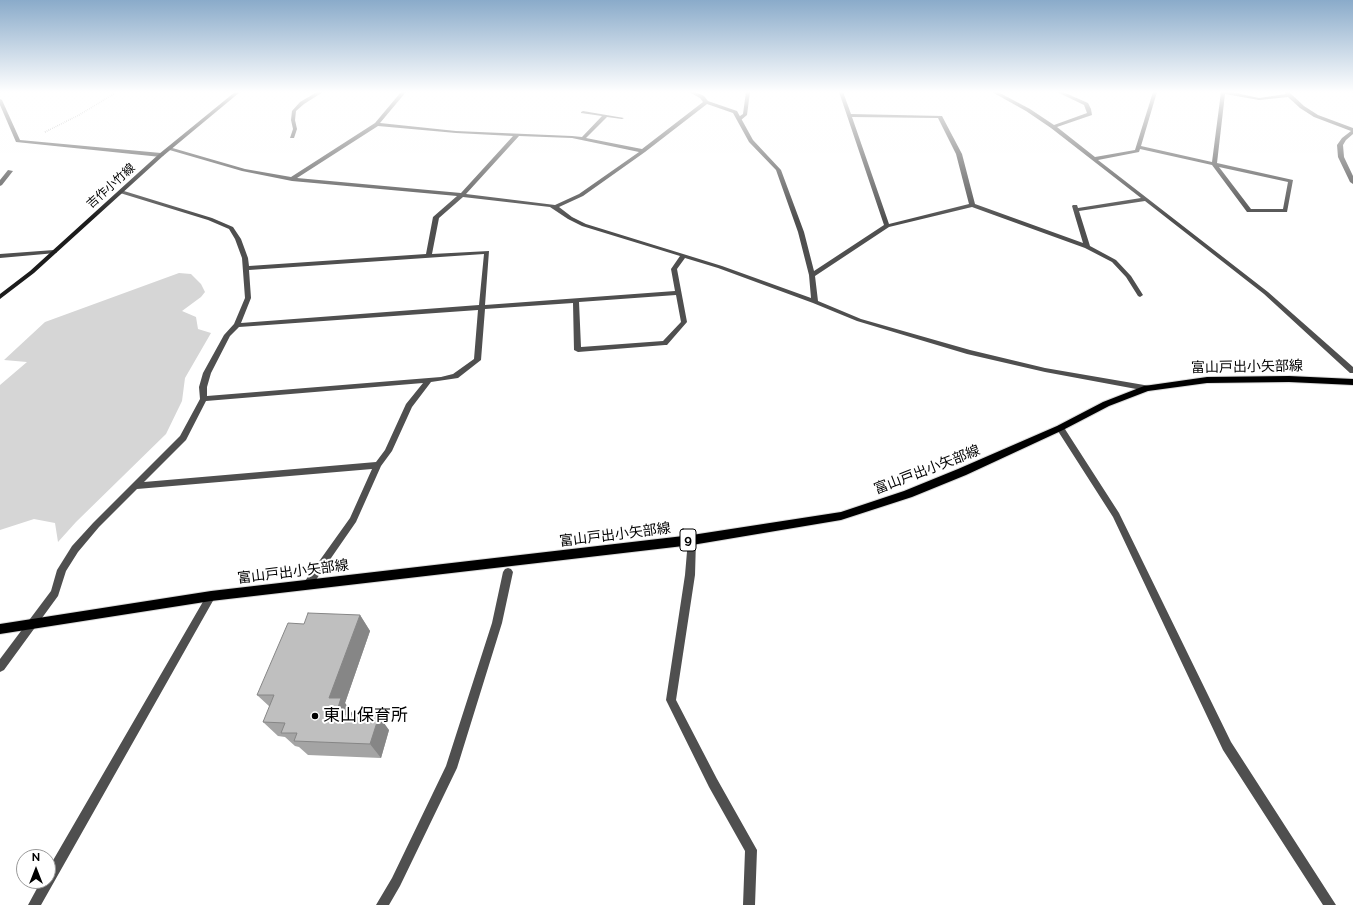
<!DOCTYPE html>
<html>
<head>
<meta charset="utf-8">
<style>
  body { margin:0 }
  #map { position:relative; width:1353px; height:905px; overflow:hidden; background:#fff; font-family:Raleway,sans-serif }
  canvas { display:block }
  .north { position:absolute; left:16px; top:849px; width:40px; height:40px; box-sizing:border-box; background:#fff; border:1px solid #999; border-radius:50%; rotate:0deg; font-size:11px; font-weight:700; line-height:16px; text-align:center; color:#000 }
  .north::after { content:''; display:block; margin:auto; width:14px; height:18px; background:#000; clip-path:polygon(50% 0,100% 100%,50% 72%,0 100%) }
</style>
</head>
<body>
<div id="map">
<canvas width="1353" height="905"></canvas>
<div class="north">N</div>
</div>
<script>
const ctx = document.querySelector('canvas').getContext('2d');
ctx.lineJoin = 'round';
function paint(path, color) { ctx.fillStyle = color; ctx.fill(path, 'evenodd'); }
const poly = rows => new Path2D(rows.map(r => 'M' + r).join(''));
function trace(path, color, width, dash) { ctx.strokeStyle = color; ctx.lineWidth = width; ctx.lineCap = dash ? 'butt' : 'round'; ctx.setLineDash(dash || []); ctx.stroke(path); }
function drawText(font, color, halo, rows, align = 'center') {
  ctx.font = font + ' Raleway,"Noto Sans JP",sans-serif'; ctx.lineWidth = 4; ctx.setLineDash([]); ctx.textBaseline = 'middle'; ctx.strokeStyle = halo; ctx.fillStyle = color; for (const [text, x, y, turn = 0] of rows) {
    ctx.save(); ctx.translate(x, y); ctx.rotate((+turn || 0) * Math.PI / 180); ctx.textAlign = isNaN(turn) ? turn : align; if (halo) ctx.strokeText(text, 0, 0); ctx.fillText(text, 0, 0); ctx.restore();
  }
}
const green = poly([
  [179,273,191,274,201,284,205,292,201,297,182,311,196,317,198,329,211,333,185,378,182,401,166,434,76,522,58,542,55,523,34,519,0,530,0,385,27,362,4,360,45,322]
]);
const path = poly([
  [45,132,79,115,117,92]
]);
const service = poly([
  [746,92,750,92,747,115,741,120,737,120,737,118,743,114,746,92]
]);
const minor = poly([
  [317,92,323,92,304,104,296,111,295,120,297,129,294,138,290,138,293,129,291,120,292,111,300,102,317,92],
  [401,92,406,92,380,123,456,131,572,136,582,137,602,116,581,113,581,112,583,111,624,118,622,119,607,117,586,138,642,149,703,102,700,98,689,92,695,92,704,96,708,101,737,111,753,140,781,170,804,232,814,271,884,225,839,92,843,92,851,114,942,116,962,154,975,204,1083,243,1072,206,1073,205,1077,205,1078,208,1141,198,1051,128,1026,111,992,92,998,92,1030,109,1054,125,1087,113,1084,105,1057,92,1063,92,1088,103,1091,109,1092,115,1057,127,1095,157,1135,150,1153,92,1157,92,1141,146,1212,162,1221,92,1232,92,1259,98,1286,94,1284,92,1289,92,1304,106,1318,115,1353,128,1353,134,1346,140,1343,145,1344,157,1353,176,1353,184,1350,182,1338,157,1337,145,1342,138,1351,131,1314,117,1300,108,1288,97,1259,100,1225,94,1217,163,1293,180,1287,212,1247,212,1212,165,1140,149,1139,152,1098,160,1268,292,1353,367,1353,373,1350,373,1264,294,1145,201,1079,211,1090,246,1116,260,1131,276,1143,295,1140,297,1138,296,1126,277,1112,262,1085,248,972,207,889,227,815,276,818,301,861,319,970,350,1045,368,1150,386,1151,388,1150,390,1147,391,1045,372,967,354,857,321,813,303,718,268,685,258,677,269,687,322,667,345,665,345,578,352,574,350,573,303,485,309,481,360,458,378,431,382,412,407,392,451,381,466,356,522,311,587,308,588,305,587,303,584,305,581,350,518,372,469,137,489,99,527,78,552,66,571,58,596,4,670,0,672,0,659,51,591,57,570,72,546,93,523,180,436,200,399,199,387,203,373,224,335,234,324,245,298,242,258,235,239,229,229,208,220,120,193,120,191,124,191,212,218,233,227,241,239,248,258,249,266,426,254,433,217,457,196,292,181,242,171,166,149,169,147,245,169,291,177,375,123,401,92],
  [707,104,733,113,749,142,776,170,798,232,809,275,811,298,722,266,586,224,572,217,559,207,583,196,645,152,707,104],
  [852,117,938,118,956,154,969,204,889,224,852,117],
  [378,126,456,133,513,136,461,193,297,178,378,126],
  [519,136,572,138,639,152,579,194,555,205,466,194,519,136],
  [1219,167,1288,182,1283,209,1251,209,1219,167],
  [463,197,550,207,568,219,582,226,680,256,671,269,675,291,485,305,489,251,432,254,439,218,463,197],
  [484,254,479,305,241,323,251,298,249,270,484,254],
  [676,295,681,322,663,341,581,347,579,302,676,295],
  [478,310,474,359,453,374,441,377,207,396,207,387,211,373,230,336,239,327,478,310],
  [423,383,406,404,385,450,376,462,144,482,186,440,206,401,423,383],
  [0,99,2,100,20,140,161,153,164,155,161,157,16,142,0,105,0,99],
  [8,170,13,171,2,185,0,186,0,180,8,170],
  [54,250,57,252,56,253,0,258,0,254,54,250],
  [1060,425,1063,426,1119,513,1231,742,1336,905,1323,905,1223,750,1113,517,1056,428,1060,425],
  [692,536,695,537,696,540,695,575,676,700,717,779,757,850,755,905,743,905,745,851,709,787,666,700,685,575,688,540,689,537,692,536],
  [508,568,511,569,513,572,502,623,457,768,400,886,389,905,376,905,392,878,446,766,492,623,503,572,505,569,508,568],
  [211,592,214,593,216,596,214,599,41,905,28,905,41,881,48,881,48,869,208,593,211,592]
]);
const secondary = poly([
  [235,92,240,92,163,156,34,273,0,299,0,294,30,271,159,154,235,92]
]);
const primary = poly([
  [1289,376,1353,379,1353,385,1289,382,1207,383,1148,391,1109,406,1063,430,966,475,912,497,841,520,692,545,211,601,0,634,0,624,211,591,692,535,841,512,904,491,958,469,1057,426,1103,402,1144,386,1207,377,1289,376]
]);
const wall = poly([
  [360,615,370,631,345,703,352,713,352,714,389,730,381,758,308,755,299,747,295,746,285,737,278,736,263,722,270,707,257,695]
]);
const shadedWall = poly([
  [360,615,370,631,345,703,352,713,348,728,336,714,329,698],
  [379,716,389,730,381,758,370,744]
]);
const building = poly([
  [308,613,360,615,329,698,341,698,336,714,379,716,370,744,294,741,297,733,281,733,285,723,263,722,274,695,257,695,288,623,304,624,308,613]
]);
const markers = [
  [315,716,4,"#000"]
];
const farStreetnames = [
  ["吉作小竹線",111,186,-42]
];
const shields = [
  [688,540,16]
];
const shieldNames = [
  ["9",688,540]
];
const streetNames = [
  ["富山戸出小矢部線",1247,367,-1],
  ["富山戸出小矢部線",927,470,-21],
  ["富山戸出小矢部線",615,535,-7],
  ["富山戸出小矢部線",293,572,-7]
];
const nearPoinames = [
  ["東山保育所",323,716]
];
paint(green, '#d6d6d6');
trace(primary, '#dbdbdb', 2);
trace(path, '#717171', 1.5, [0.5, 1.5]);
paint(service, '#4f4f4f');
paint(minor, '#4f4f4f');
paint(secondary, '#1c1c1c');
paint(primary, '#000');
paint(wall, '#a4a4a4');
paint(shadedWall, '#868686');
paint(building, '#bfbfbf');
trace(building, '#868686', 1);
const sky = ctx.createLinearGradient(0, 0, 0, 219);
sky.addColorStop(0, '#8aabca');
sky.addColorStop(0.42, '#fff');
sky.addColorStop(1, '#ffffff00');
ctx.fillStyle = sky;
ctx.fillRect(0, 0, 1353, 219);
for (const [x, y, r, color] of markers) { const dot = new Path2D(); dot.arc(x, y, r, 0, 2 * Math.PI); ctx.fillStyle = color; ctx.fill(dot); trace(dot, '#fff', 1.5); }
drawText('12px', '#000', '#fff', farStreetnames);
for (const [x, y, w] of shields) { const box = new Path2D(); box.roundRect(x - w / 2, y - 11, w, 22, 3); ctx.fillStyle = '#fff'; ctx.fill(box); trace(box, '#000', 1); }
drawText('bold 13px', '#000', null, shieldNames);
drawText('14px', '#000', '#fff', streetNames);
drawText('17px', '#000', '#fff', nearPoinames, 'left');
</script>
</body>
</html>
